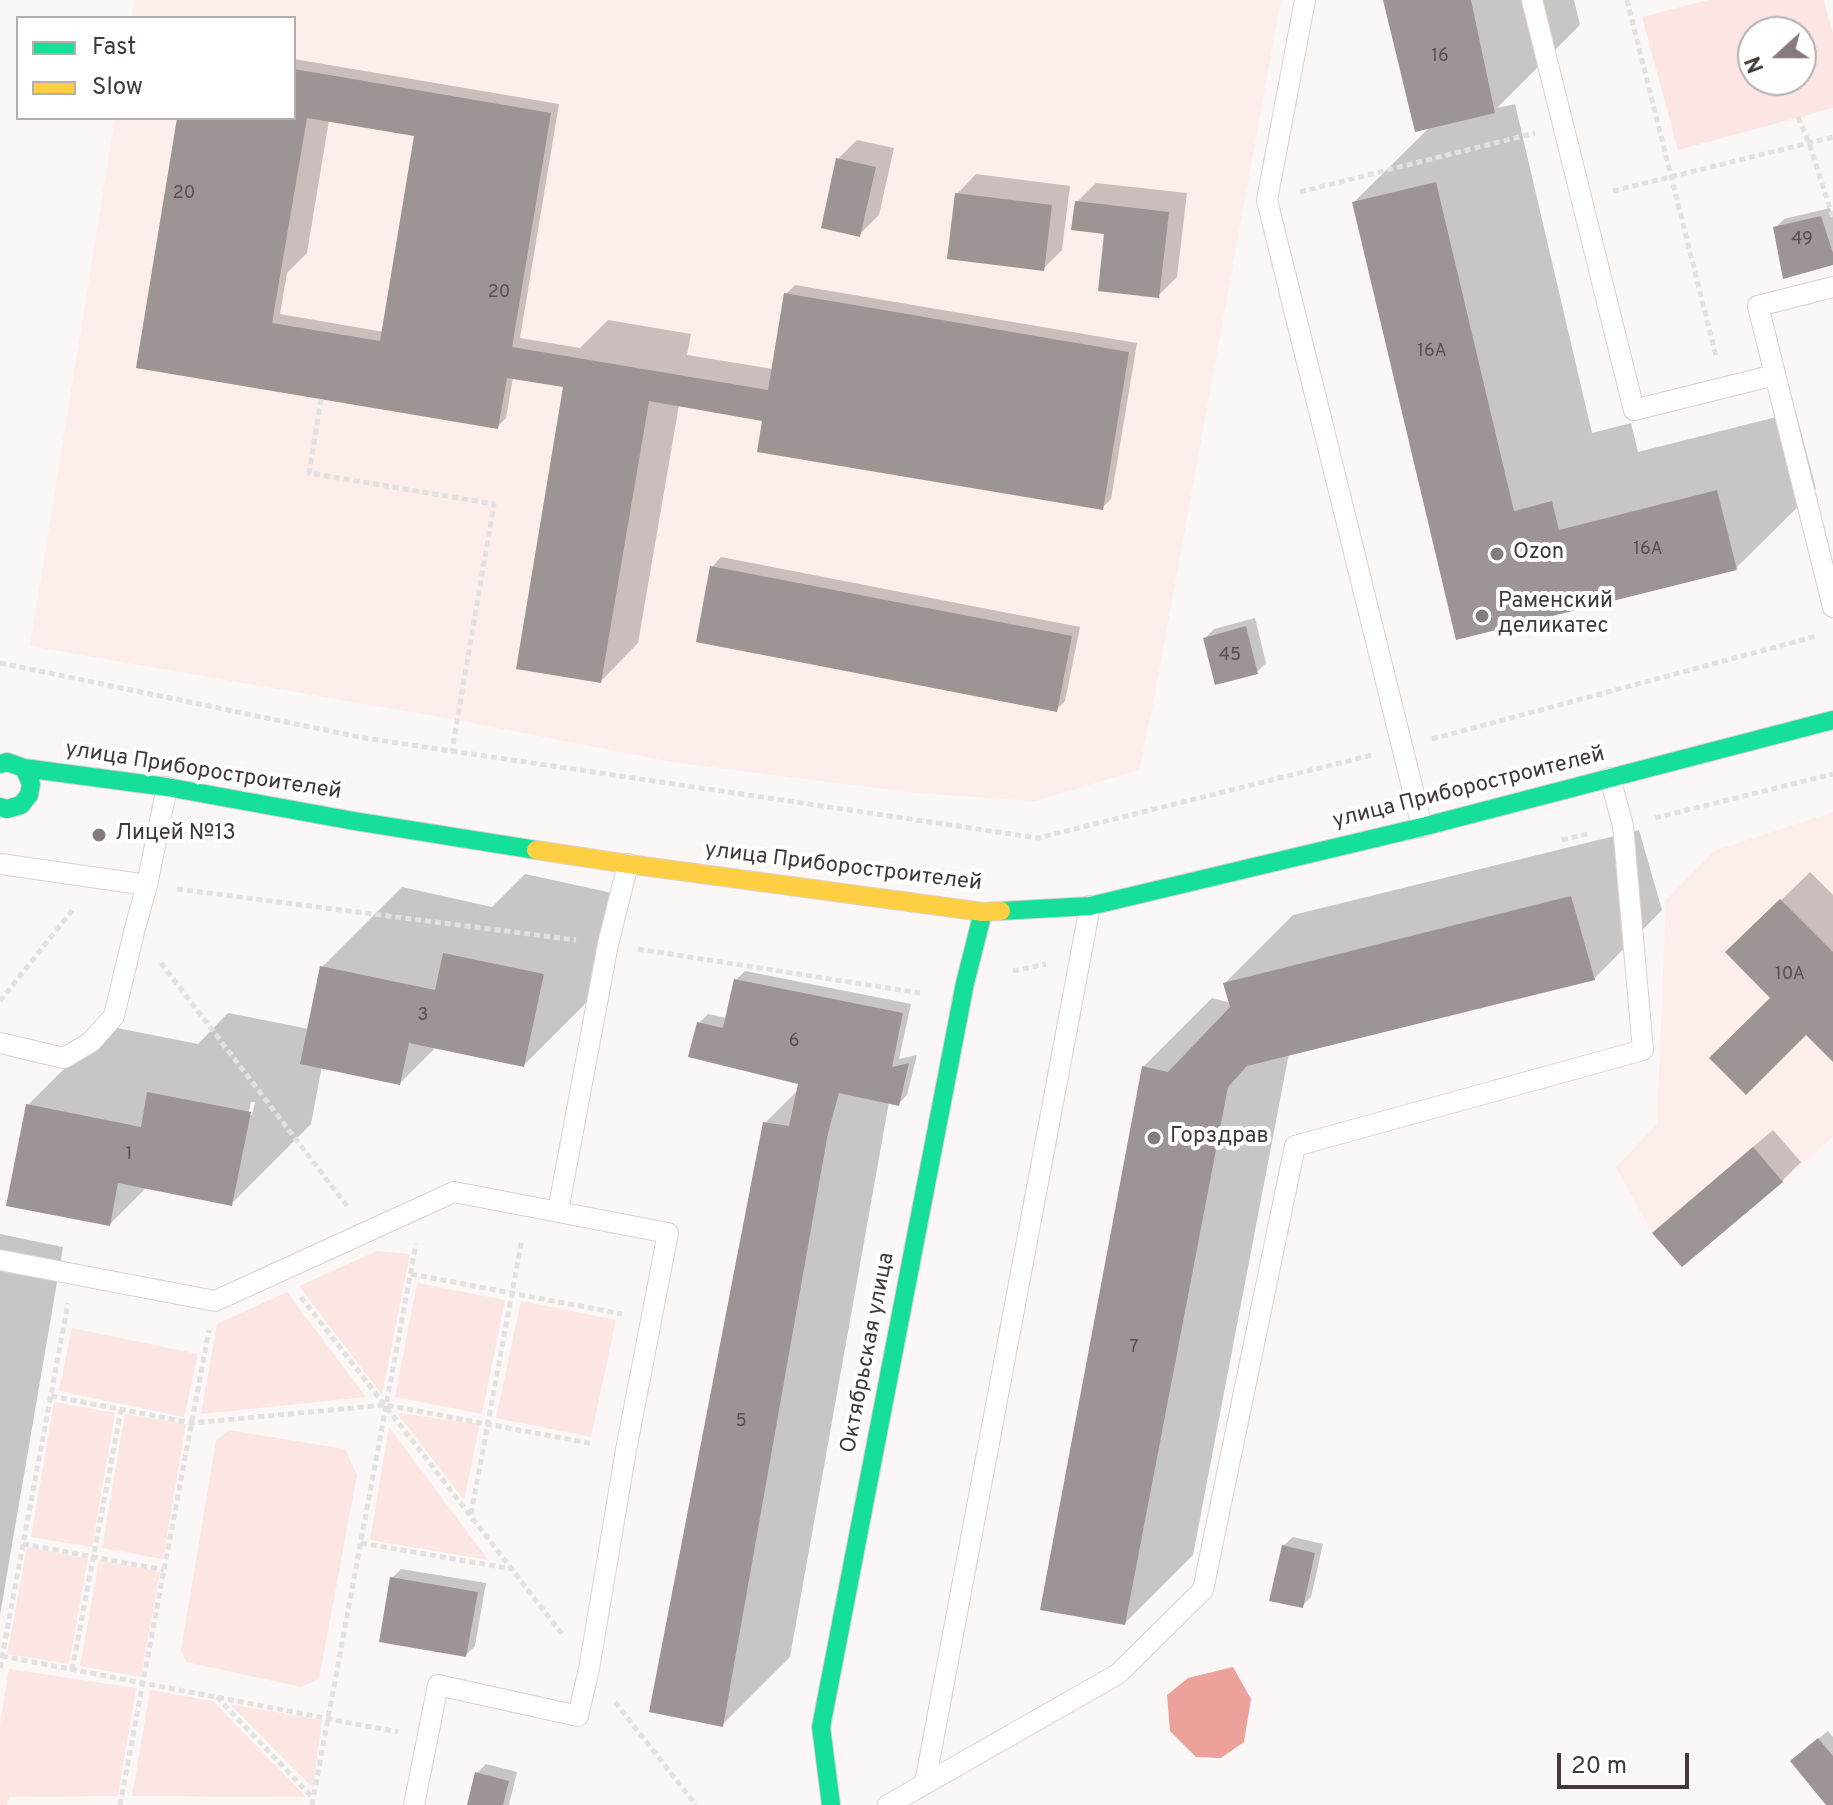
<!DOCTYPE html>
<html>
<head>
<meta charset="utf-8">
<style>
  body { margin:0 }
  #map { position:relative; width:1833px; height:1805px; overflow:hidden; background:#fbf7f7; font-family:Overpass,sans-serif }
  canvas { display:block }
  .legend { position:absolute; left:16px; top:16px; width:280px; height:104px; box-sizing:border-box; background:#fff; border:2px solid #b4afaf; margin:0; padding:10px 14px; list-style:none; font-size:24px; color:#443836 }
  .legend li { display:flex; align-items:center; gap:16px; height:40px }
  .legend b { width:40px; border:2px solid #b4afaf }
  .north { position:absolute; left:1737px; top:16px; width:80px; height:80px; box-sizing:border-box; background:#fff; border:2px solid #b4afaf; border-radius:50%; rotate:249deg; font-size:22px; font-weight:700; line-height:32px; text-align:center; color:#443836 }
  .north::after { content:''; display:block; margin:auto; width:28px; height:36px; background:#847b7a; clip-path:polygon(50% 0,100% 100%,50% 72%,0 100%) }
  .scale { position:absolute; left:1557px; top:1753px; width:132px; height:36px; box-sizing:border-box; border:4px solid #443836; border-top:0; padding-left:10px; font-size:24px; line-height:28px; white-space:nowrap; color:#443836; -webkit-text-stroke:6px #fff; paint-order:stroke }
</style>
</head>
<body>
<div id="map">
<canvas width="1833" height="1805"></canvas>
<ul class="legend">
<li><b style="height:10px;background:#16e098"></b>Fast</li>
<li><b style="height:10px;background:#ffcf43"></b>Slow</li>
</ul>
<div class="north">N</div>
<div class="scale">20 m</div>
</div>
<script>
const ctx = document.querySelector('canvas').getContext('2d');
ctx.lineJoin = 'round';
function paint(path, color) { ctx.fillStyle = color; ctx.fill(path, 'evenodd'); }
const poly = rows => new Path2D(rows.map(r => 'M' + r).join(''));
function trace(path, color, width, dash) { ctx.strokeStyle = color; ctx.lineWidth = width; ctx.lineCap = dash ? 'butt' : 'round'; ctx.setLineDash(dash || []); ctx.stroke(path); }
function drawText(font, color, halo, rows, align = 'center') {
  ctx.font = font + ' Overpass,sans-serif'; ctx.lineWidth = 8; ctx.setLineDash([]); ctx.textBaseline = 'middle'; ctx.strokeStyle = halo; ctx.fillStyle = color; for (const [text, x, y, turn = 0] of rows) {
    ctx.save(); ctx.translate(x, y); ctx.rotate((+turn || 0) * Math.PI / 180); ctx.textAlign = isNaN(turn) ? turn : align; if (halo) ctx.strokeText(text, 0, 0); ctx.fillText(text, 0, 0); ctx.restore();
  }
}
const built = poly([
  [134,0,1281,0,1155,694,1139,770,1035,801,917,793,672,762,457,720,30,646,115,118,294,118,294,18,132,18],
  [1833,812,1833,1136,1783,1182,1682,1267,1652,1233,1616,1167,1657,1124,1666,900,1714,851]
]);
const green = poly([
  [1708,0,1824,0,1833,33,1833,108,1678,150,1642,17],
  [1753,32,1801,32,1801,80,1753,80],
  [377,1251,410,1254,382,1395,299,1286],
  [417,1283,505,1300,482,1414,395,1397],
  [287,1292,366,1397,201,1414,217,1324],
  [521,1301,616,1320,591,1437,496,1418],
  [72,1328,198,1354,184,1417,59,1391],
  [54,1402,115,1413,92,1547,31,1537],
  [397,1413,480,1424,464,1500],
  [125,1414,186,1424,163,1559,102,1548],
  [389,1427,488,1560,370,1540],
  [229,1430,345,1449,357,1475,319,1679,301,1687,186,1662,181,1650,216,1441],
  [27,1547,88,1559,69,1664,7,1654],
  [99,1560,160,1572,141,1677,80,1666],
  [9,1669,136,1688,118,1796,9,1797,7,1805,0,1805,0,1724],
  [150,1690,213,1701,306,1797,132,1796],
  [230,1704,322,1720,313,1788]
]);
const water = poly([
  [1233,1667,1251,1699,1244,1742,1221,1758,1196,1757,1170,1731,1167,1695,1188,1678]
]);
const shadow = poly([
  [1385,0,1574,0,1580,25,1497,108,1515,104,1592,433,1631,423,1638,452,1796,412,1816,489,1736,568,1458,637,1354,202,1430,127],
  [294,59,559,104,520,338,580,348,608,320,691,334,687,355,773,369,786,294,795,285,1137,343,1111,499,1102,508,764,419,679,405,638,643,601,681,566,381,513,377,506,418,497,427,138,366,179,118,294,118],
  [329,120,416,134,384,332,280,314,287,273,307,253],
  [857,140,894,148,879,215,860,234,838,159],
  [976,174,1070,186,1062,250,1043,269,957,194],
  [1096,183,1187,193,1177,277,1158,296,1106,232,1077,202],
  [1830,208,1833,217,1833,263,1775,228,1784,219],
  [721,557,1080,627,1065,701,1056,710,712,567],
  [1255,618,1266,663,1257,672,1205,638,1214,629],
  [1639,830,1662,910,1594,979,1289,1053,1193,1555,1125,1623,1043,1608,1144,1066,1212,998,1231,1003,1225,983,1293,915],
  [1810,872,1833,895,1833,1059,1728,952],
  [525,874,622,895,603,986,524,1065,436,1047,400,1083,322,1066,311,1124,231,1204,147,1187,110,1224,28,1105,107,1026,198,1044,228,1013,309,1029,322,967,402,887,492,907],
  [251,1102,255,1102,252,1115,248,1115],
  [745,971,911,1004,899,1059,917,1055,907,1095,898,1104,889,1102,790,1657,722,1725,765,1123,798,1090,800,1082,699,1023,708,1014,727,1018,736,980],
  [1773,1130,1801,1162,1782,1181,1655,1233,1674,1214],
  [0,1234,63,1247,0,1615],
  [1293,1537,1323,1544,1311,1597,1302,1606,1283,1546],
  [401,1569,486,1583,475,1646,466,1655,392,1578],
  [1828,1731,1833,1737,1833,1805,1829,1805,1802,1752],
  [486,1764,517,1772,509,1805,469,1805,477,1773]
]);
const building = poly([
  [1383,0,1471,0,1495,113,1415,132],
  [294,69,551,113,512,347,768,390,784,293,1129,352,1103,510,757,452,762,421,649,401,601,683,516,669,563,387,507,378,498,429,136,368,177,118,294,118],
  [307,118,414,136,380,341,272,323],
  [836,158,876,167,860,237,821,228],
  [1436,182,1514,511,1552,501,1559,530,1717,490,1737,570,1456,640,1352,202],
  [955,193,1052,205,1044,271,947,259],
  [1075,201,1169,212,1159,298,1098,291,1104,234,1071,230],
  [1821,216,1833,253,1833,265,1783,279,1773,227],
  [710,566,1072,636,1057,712,696,642],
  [1246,626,1258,674,1215,685,1203,638],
  [1571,896,1595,980,1247,1066,1228,1087,1125,1625,1040,1610,1142,1066,1168,1072,1230,1007,1223,983],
  [1780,899,1833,952,1833,1062,1806,1035,1746,1095,1709,1058,1770,998,1725,952],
  [443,953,544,974,524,1067,409,1043,400,1085,300,1064,320,966,435,990],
  [734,979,903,1013,892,1067,909,1063,899,1106,839,1093,828,1133,723,1727,649,1712,763,1122,789,1126,798,1084,688,1057,697,1022,723,1028],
  [147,1092,251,1112,232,1206,118,1183,110,1226,6,1206,26,1104,141,1127],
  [1753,1147,1783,1182,1682,1267,1652,1233],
  [1282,1545,1315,1553,1303,1608,1269,1601],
  [390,1577,478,1592,466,1657,379,1642],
  [1818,1738,1833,1756,1833,1805,1826,1805,1790,1761],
  [475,1772,509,1781,503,1805,467,1805]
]);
const path = poly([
  [1627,0,1716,356],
  [1798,117,1809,143,1833,218],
  [1613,191,1833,137],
  [1300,192,1535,133],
  [321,399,309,473,494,504,452,751],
  [0,663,364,738,1038,838,1372,755],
  [1432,739,1817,636],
  [1655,818,1833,774],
  [1562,840,1591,833],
  [177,889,576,940],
  [638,949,920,993],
  [161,963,347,1206],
  [1013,971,1046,964],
  [0,1001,74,908],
  [411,1274,622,1314],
  [301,1297,562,1634],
  [51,1396,192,1423,385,1405,594,1444],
  [471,1514,522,1239],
  [361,1543,512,1569],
  [23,1544,164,1570],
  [2,1656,398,1732],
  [0,1668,68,1303],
  [72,1670,121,1410],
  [217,1697,312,1797],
  [615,1702,696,1805],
  [120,1805,209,1330],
  [312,1805,416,1244]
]);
const lane = poly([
  [1305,0,1267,200,1422,827],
  [1532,0,1634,410,1775,375],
  [1833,287,1758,306,1833,607],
  [0,864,147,885],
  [0,1043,64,1058,91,1042,114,1016,135,928,147,885,167,787],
  [558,1211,608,944,628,864],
  [0,1260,215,1301,454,1192,668,1233,626,1450,589,1669,578,1716,438,1685,414,1805],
  [925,1783,1090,906],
  [888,1805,1118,1674,1203,1590,1295,1146,1643,1050,1623,826,1610,778]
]);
const fast = poly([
  [0,764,7,762,24,768,167,787,354,821,536,850],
  [0,807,7,809,21,805,29,795,31,784,24,768],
  [1001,911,1090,906,1422,827,1833,720],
  [831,1805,821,1727,965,983,983,912]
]);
const slow = poly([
  [536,850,628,864,983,912,1001,911]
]);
const markers = [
  [1497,554,8,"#847b7a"],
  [1482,616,8,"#847b7a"],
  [99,835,8,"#847b7a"],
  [1154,1138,8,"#847b7a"]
];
const numberNames = [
  ["16",1440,57],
  ["20",184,194],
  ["49",1802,240],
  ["20",499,293],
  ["16А",1432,352],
  ["16А",1648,550],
  ["45",1230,656],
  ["10А",1790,975],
  ["3",423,1016],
  ["6",794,1042],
  ["1",129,1155],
  ["7",1134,1348],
  ["5",741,1422]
];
const poiNames = [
  ["Ozon",1513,554],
  ["Раменский",1498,603],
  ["деликатес",1498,628],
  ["Лицей №13",115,835],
  ["Горздрав",1170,1138]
];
const streetNames = [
  ["улица Приборостроителей",203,772,9],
  ["улица Приборостроителей",1469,789,-14],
  ["улица Приборостроителей",843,868,7],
  ["Октябрьская улица",869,1353,-79]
];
paint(built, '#fdedeb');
paint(green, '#fbe6e4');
paint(water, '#eca29a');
paint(shadow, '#0003');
paint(building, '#9c9594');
trace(lane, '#dad2d1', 22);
trace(fast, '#dad2d1', 20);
trace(slow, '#dad2d1', 20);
trace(path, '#e2e1e0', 5, [6, 4]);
trace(lane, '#fefefe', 20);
trace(fast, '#16e098', 18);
trace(slow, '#ffcf43', 18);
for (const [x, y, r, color] of markers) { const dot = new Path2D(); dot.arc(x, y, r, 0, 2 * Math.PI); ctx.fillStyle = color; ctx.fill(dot); trace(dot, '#fff', 3); }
drawText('18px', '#5a4f4e', null, numberNames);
drawText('22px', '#443836', '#fff', poiNames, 'left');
drawText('22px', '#443836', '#fff', streetNames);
</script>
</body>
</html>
